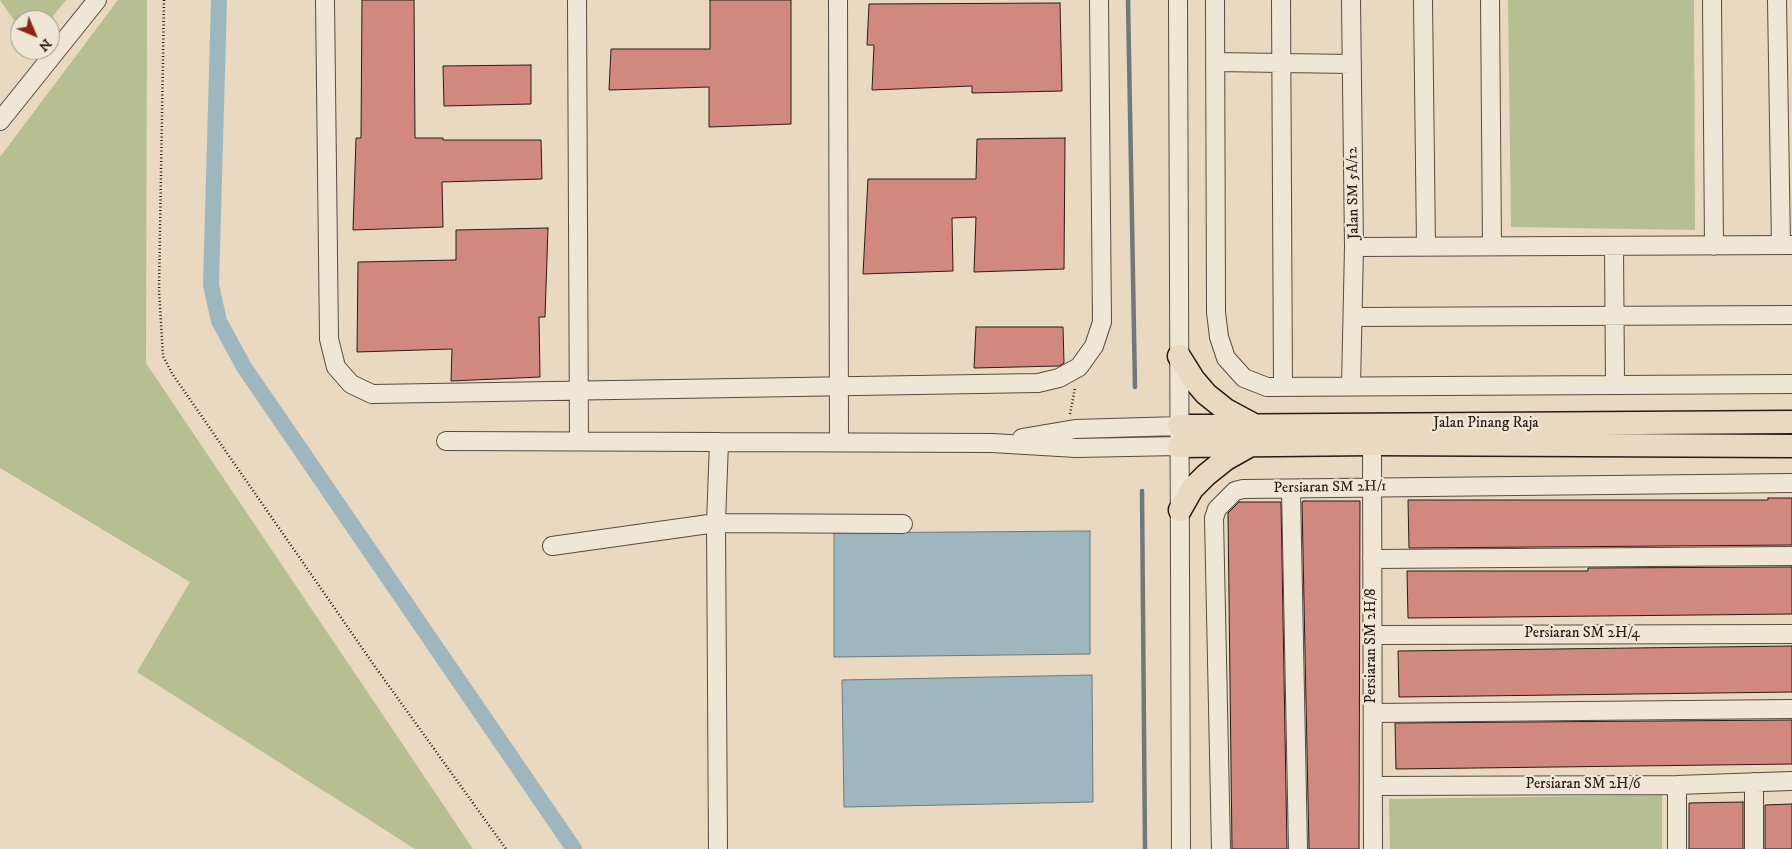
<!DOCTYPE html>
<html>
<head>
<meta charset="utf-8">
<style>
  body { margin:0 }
  #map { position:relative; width:1792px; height:849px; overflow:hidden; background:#e8d9c0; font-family:"IM FELL DW Pica",serif }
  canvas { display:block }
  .north { position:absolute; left:10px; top:10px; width:50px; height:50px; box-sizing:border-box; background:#f0e6d6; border:1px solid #a0958a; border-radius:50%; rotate:135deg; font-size:14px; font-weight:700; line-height:20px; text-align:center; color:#291c18 }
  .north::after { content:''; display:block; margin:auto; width:18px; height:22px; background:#8f2418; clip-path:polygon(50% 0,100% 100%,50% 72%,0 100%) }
</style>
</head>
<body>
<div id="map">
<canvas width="1792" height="849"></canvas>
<div class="north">N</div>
</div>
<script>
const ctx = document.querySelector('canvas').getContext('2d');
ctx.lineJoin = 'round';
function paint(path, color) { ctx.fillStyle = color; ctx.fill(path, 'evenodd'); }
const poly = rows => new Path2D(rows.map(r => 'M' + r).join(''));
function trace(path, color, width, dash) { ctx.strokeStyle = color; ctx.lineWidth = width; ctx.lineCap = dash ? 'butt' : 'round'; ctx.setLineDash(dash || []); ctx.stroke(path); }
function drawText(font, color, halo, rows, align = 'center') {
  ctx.font = font + ' "IM FELL DW Pica",serif'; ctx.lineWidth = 4.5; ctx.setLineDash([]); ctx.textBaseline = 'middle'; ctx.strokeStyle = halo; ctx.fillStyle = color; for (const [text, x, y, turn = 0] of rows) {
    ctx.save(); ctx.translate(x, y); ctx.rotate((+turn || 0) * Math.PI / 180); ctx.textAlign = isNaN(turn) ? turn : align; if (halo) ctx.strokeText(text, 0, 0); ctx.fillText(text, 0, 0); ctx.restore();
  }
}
const green = poly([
  [0,0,66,0,50,20,20,20,20,29],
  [118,0,147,0,146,363,473,849,415,849,137,672,190,582,0,468,0,157],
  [1508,0,1694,0,1695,230,1511,227],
  [1662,795,1662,849,1390,849,1389,799]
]);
const water = poly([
  [1090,531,1090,654,834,657,834,533,1090,531],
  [1092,675,1093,802,844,807,842,680,1092,675]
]);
const stream = poly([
  [1128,0,1135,387],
  [1142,491,1145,849]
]);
const canal = poly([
  [219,0,211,285,219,321,244,367,574,849]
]);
const building = poly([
  [362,0,414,0,415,138,443,138,443,140,541,140,542,179,442,182,443,227,353,230,356,138,361,138,362,0],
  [710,0,791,0,791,124,709,127,709,87,609,90,611,49,710,49,710,0],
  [1060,3,1062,91,972,93,972,86,872,90,874,45,867,45,869,4,1060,3],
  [531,65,531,104,444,106,443,66,531,65],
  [1065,138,1064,269,974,272,976,217,952,218,953,271,863,274,868,179,976,179,977,139,1065,138],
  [548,228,545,317,539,317,540,377,451,381,452,349,357,352,358,262,456,260,456,230,548,228],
  [976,327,1063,327,1064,363,1059,366,974,368,976,327],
  [1768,498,1792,498,1792,545,1409,548,1408,500,1768,500,1768,498],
  [1304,501,1360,501,1359,849,1309,849,1302,502,1304,501],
  [1239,502,1281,502,1287,849,1232,849,1228,513,1239,502],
  [1792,567,1792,614,1408,618,1407,571,1588,571,1588,568,1792,567],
  [1792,646,1792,692,1399,697,1398,651,1792,646],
  [1792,720,1792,764,1396,769,1395,723,1792,720],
  [1743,802,1743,849,1689,849,1689,803,1743,802],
  [1792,804,1792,849,1765,849,1765,805,1792,804]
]);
const path = poly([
  [164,0,159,290,163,356,173,375,376,668,506,849],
  [1070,414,1075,388]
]);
const minor = poly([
  [325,0,329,339,336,367,351,384,372,394,1038,383,1059,378,1079,367,1094,346,1102,322,1099,0],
  [577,0,579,441],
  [838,0,839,442],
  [1178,0,1181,849],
  [1215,0,1216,312,1219,337,1226,358,1244,378,1267,387,1792,384],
  [1281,0,1283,387],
  [1423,0,1426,246],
  [1490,0,1492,246],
  [1712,0,1714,246],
  [1777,0,1781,245],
  [1215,62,1352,64],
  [0,121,97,0],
  [1614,246,1615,383],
  [1354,247,1792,245],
  [1353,317,1792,315],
  [1351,386,1354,247,1351,0],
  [1022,438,1075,429,1179,426],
  [446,441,992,443,1076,448,1179,446],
  [1372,444,1373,849],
  [1291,489,1298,849],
  [552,546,716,523,903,524],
  [1372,559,1792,556],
  [1372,635,1792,634],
  [1373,713,1792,709],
  [1677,785,1677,849],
  [1373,786,1677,785,1792,781],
  [718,849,716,523,719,442],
  [1221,849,1214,518,1217,509,1235,491,1243,489,1792,483],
  [1754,849,1754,782]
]);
const major = poly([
  [1179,356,1194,380,1206,394,1226,410,1252,424],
  [1179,426,1792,422],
  [1179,446,1372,444,1792,446],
  [1180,510,1192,489,1206,475,1226,459,1251,445]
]);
const streetNames = [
  ["Jalan SM 5A/12",1354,193,-91],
  ["Jalan Pinang Raja",1486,424],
  ["Persiaran SM 2H/1",1330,488,-1],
  ["Persiaran SM 2H/4",1582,634],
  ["Persiaran SM 2H/8",1372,646,-90],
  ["Persiaran SM 2H/6",1583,785]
];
paint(green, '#b6bf92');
paint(water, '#9eb7be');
trace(water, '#6f797c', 1);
trace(stream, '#6f797c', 4.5);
trace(canal, '#9eb7be', 16);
paint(building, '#d0887f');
trace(building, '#291c18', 1);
trace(minor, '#594b42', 20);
trace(major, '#291c18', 25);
trace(path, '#291c18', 2.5, [1, 2.5]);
trace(minor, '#f0e6d6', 18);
trace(major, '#e8d9c0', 22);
drawText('15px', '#291c18', '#f0e6d6', streetNames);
</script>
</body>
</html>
